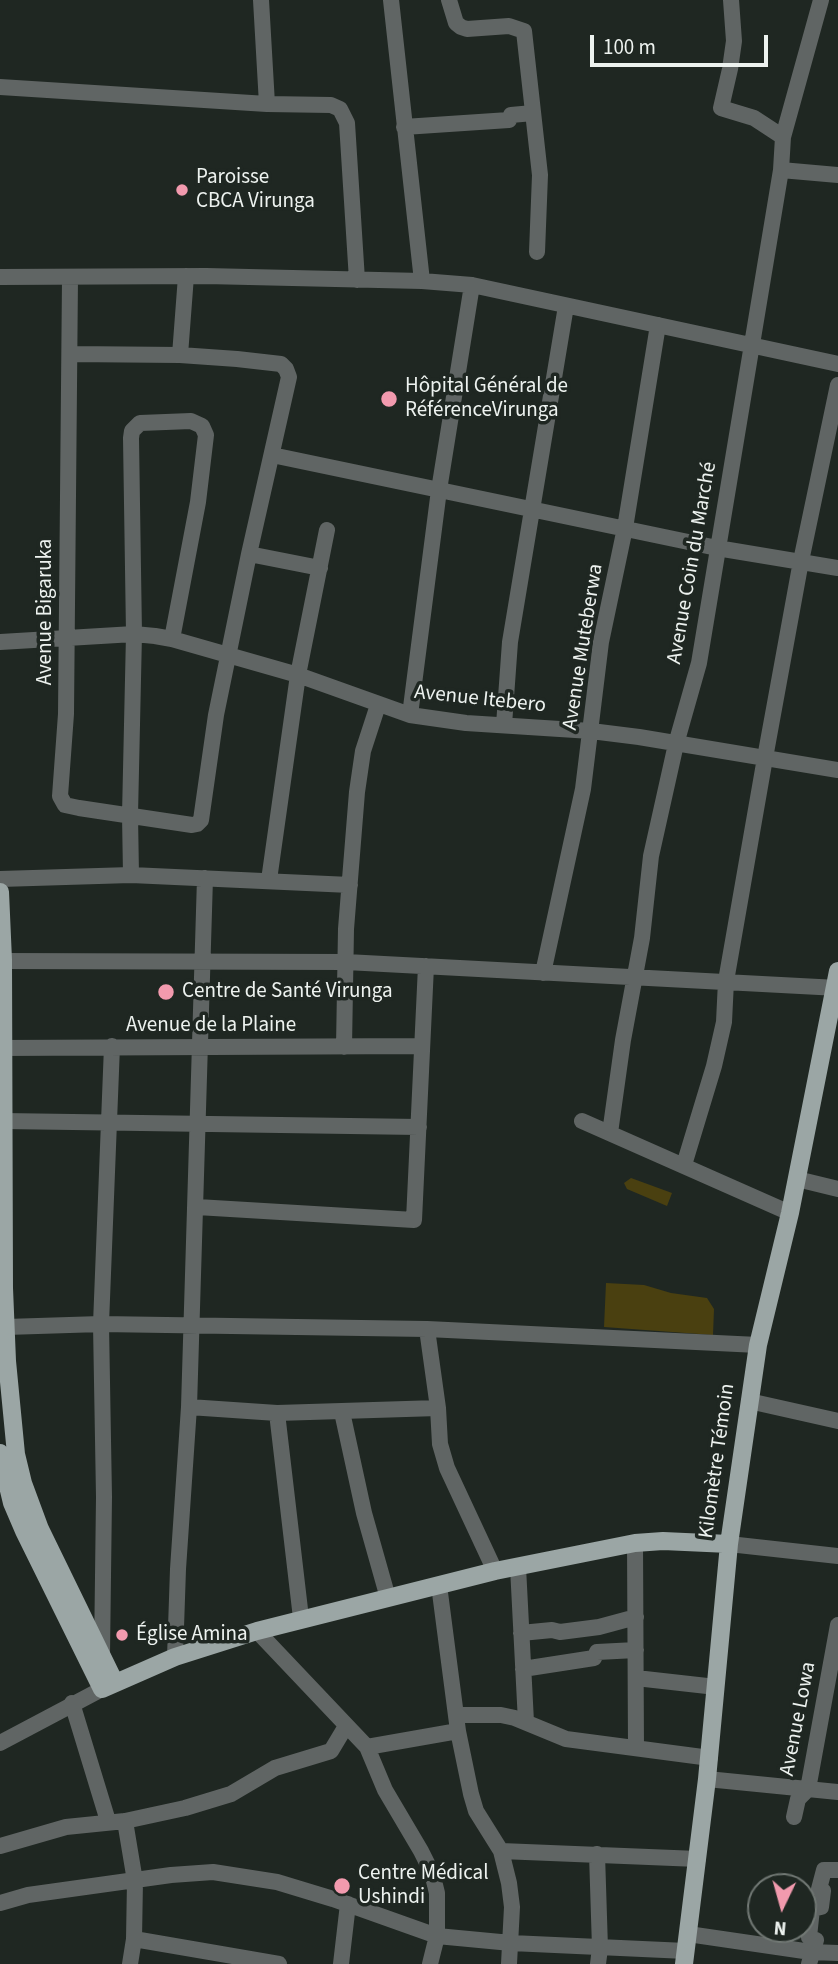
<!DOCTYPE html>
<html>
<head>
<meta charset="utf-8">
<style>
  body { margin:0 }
  #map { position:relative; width:838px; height:1964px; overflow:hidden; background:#1f2722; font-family:"Source Sans 3",sans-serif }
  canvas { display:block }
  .north { position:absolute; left:747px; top:1873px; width:70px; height:70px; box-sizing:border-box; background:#1f2722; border:2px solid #717874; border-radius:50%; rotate:185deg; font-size:19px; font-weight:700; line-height:28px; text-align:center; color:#edf2ef }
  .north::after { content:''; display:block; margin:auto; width:24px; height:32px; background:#f29aae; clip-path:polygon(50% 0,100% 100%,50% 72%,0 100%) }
  .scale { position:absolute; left:590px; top:35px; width:178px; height:32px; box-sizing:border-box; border:4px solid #edf2ef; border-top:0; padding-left:9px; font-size:21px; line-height:24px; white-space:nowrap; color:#edf2ef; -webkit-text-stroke:5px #1f2722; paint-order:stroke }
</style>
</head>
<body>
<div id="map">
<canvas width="838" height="1964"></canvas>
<div class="north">N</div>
<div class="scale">100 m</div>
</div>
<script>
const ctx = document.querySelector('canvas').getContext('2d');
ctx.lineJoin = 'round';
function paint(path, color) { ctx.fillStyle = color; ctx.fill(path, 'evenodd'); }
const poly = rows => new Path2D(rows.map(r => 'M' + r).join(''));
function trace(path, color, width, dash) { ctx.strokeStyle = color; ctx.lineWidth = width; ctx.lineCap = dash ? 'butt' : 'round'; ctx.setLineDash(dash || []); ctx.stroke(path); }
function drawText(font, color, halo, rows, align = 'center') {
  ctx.font = font + ' "Source Sans 3",sans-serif'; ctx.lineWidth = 7; ctx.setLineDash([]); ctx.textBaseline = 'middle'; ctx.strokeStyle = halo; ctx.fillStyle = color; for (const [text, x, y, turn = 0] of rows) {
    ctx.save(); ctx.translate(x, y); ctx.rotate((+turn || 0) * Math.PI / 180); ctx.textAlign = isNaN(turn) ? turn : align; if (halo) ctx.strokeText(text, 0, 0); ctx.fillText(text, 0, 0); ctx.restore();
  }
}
const green = poly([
  [631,1178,672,1193,667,1206,627,1189,624,1183],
  [606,1283,644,1285,671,1293,707,1298,714,1309,713,1335,604,1327]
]);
const minor = poly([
  [261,0,267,104],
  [391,0,422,281],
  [449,0,456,23,461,27,467,29,509,26,524,31,540,175,537,252],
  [731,0,734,41,730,69,721,108,754,118,783,137],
  [0,87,267,104,331,105,340,109,347,123,357,280],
  [404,127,509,120,511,115,533,113],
  [781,170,838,175],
  [0,277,206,276,422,281,472,285,838,364],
  [70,354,180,355,237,359,281,364,286,369,289,377,249,554,216,715,201,820,197,824,192,825,79,808,65,805,60,796,66,714,70,278],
  [180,355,186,276],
  [272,455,717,548,838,568],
  [249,554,320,568],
  [0,642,134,634,155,636,172,639,298,675,410,715,466,723,591,731,639,737,838,770],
  [410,715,439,490,472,285],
  [504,725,510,642,566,306],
  [131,875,130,815,134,634,131,438,132,431,140,423,191,421,202,426,206,435,198,502,172,639],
  [0,879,131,875,350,885],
  [269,880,298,675,327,530],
  [0,961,346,962,838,988],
  [543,973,583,789,601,642,625,528,658,325],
  [344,1047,346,929,357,792,363,751,378,705],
  [0,1048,421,1046],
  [3,1121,419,1127],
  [582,1121,790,1213],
  [610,1133,623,1040,642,938,651,856,676,744,699,663,781,170,783,137,821,0],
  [684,1165,714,1066,724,1022,726,981,765,758,801,561,838,385],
  [797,1179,838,1189],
  [197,1207,414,1220,426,966],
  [6,1327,101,1324,427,1329,758,1345],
  [427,1329,438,1408,440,1444,447,1468,495,1571],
  [749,1401,838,1421],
  [189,1407,277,1413,438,1408],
  [342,1412,364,1513,388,1598],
  [277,1413,301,1618],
  [635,1543,636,1748],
  [729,1544,838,1556],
  [518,1567,526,1722],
  [439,1585,458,1731,471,1794,476,1811,501,1851,509,1883,512,1907,509,1964],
  [257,1631,367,1747,385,1790,421,1851,432,1873,437,1893,437,1936,430,1964],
  [521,1633,552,1630,560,1632,599,1627,636,1617],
  [102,1655,104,1497,101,1324,112,1046],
  [175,1657,178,1569,189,1407,205,878],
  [523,1669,594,1658,597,1652,636,1650],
  [636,1678,716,1687],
  [72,1703,108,1821],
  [456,1715,501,1715,515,1718,566,1739,710,1758],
  [0,1743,102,1689],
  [367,1747,458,1731],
  [707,1779,838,1792],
  [794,1817,798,1799,808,1789,838,1625],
  [125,1821,135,1881,134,1939,130,1964],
  [0,1846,66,1827,125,1821,185,1808,231,1794,275,1768,331,1751,346,1726],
  [501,1851,698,1859],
  [597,1854,600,1948,598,1964],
  [0,1903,28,1895,171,1875,213,1872,277,1882,333,1899,437,1936,511,1943,686,1951],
  [688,1934,811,1952,838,1953],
  [134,1939,279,1964],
  [341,1964,348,1904],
  [809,1964,816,1940,809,1937,812,1909,821,1907,823,1891,819,1889,824,1870,838,1870]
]);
const major = poly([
  [0,892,3,960,4,1288,7,1361,16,1454,23,1483,40,1529,115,1683],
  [0,1453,12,1503,24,1531,102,1689,175,1657,257,1631,495,1571,635,1543,663,1541,729,1544],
  [684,1964,707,1779,729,1544,758,1345,790,1213,838,971]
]);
const markers = [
  [182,190,7,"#f29aae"],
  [389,399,9,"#f29aae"],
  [166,992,9,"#f29aae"],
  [122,1635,7,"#f29aae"],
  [342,1886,9,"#f29aae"]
];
const poiNames = [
  ["Paroisse",196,178],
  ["CBCA Virunga",196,202],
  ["Hôpital Général de",405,387],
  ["RéférenceVirunga",405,411],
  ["Centre de Santé Virunga",182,992],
  ["Église Amina",136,1635],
  ["Centre Médical",358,1874],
  ["Ushindi",358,1898]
];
const streetNames = [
  ["Avenue Coin du Marché",693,563,-80],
  ["Avenue Bigaruka",46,612,-90],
  ["Avenue Muteberwa",584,647,-81],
  ["Avenue Itebero",480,700,6],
  ["Avenue de la Plaine",211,1026],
  ["Kilomètre Témoin",718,1461,-82],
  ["Avenue Lowa",799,1719,-79]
];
paint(green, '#4a4010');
trace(minor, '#606564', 16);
trace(major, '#9ba6a5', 18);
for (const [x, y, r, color] of markers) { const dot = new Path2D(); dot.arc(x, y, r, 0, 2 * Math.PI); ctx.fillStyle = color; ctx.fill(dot); trace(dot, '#1f2722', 2.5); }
drawText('21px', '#edf2ef', '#1f2722', poiNames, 'left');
drawText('21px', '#edf2ef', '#1f2722', streetNames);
</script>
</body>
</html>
